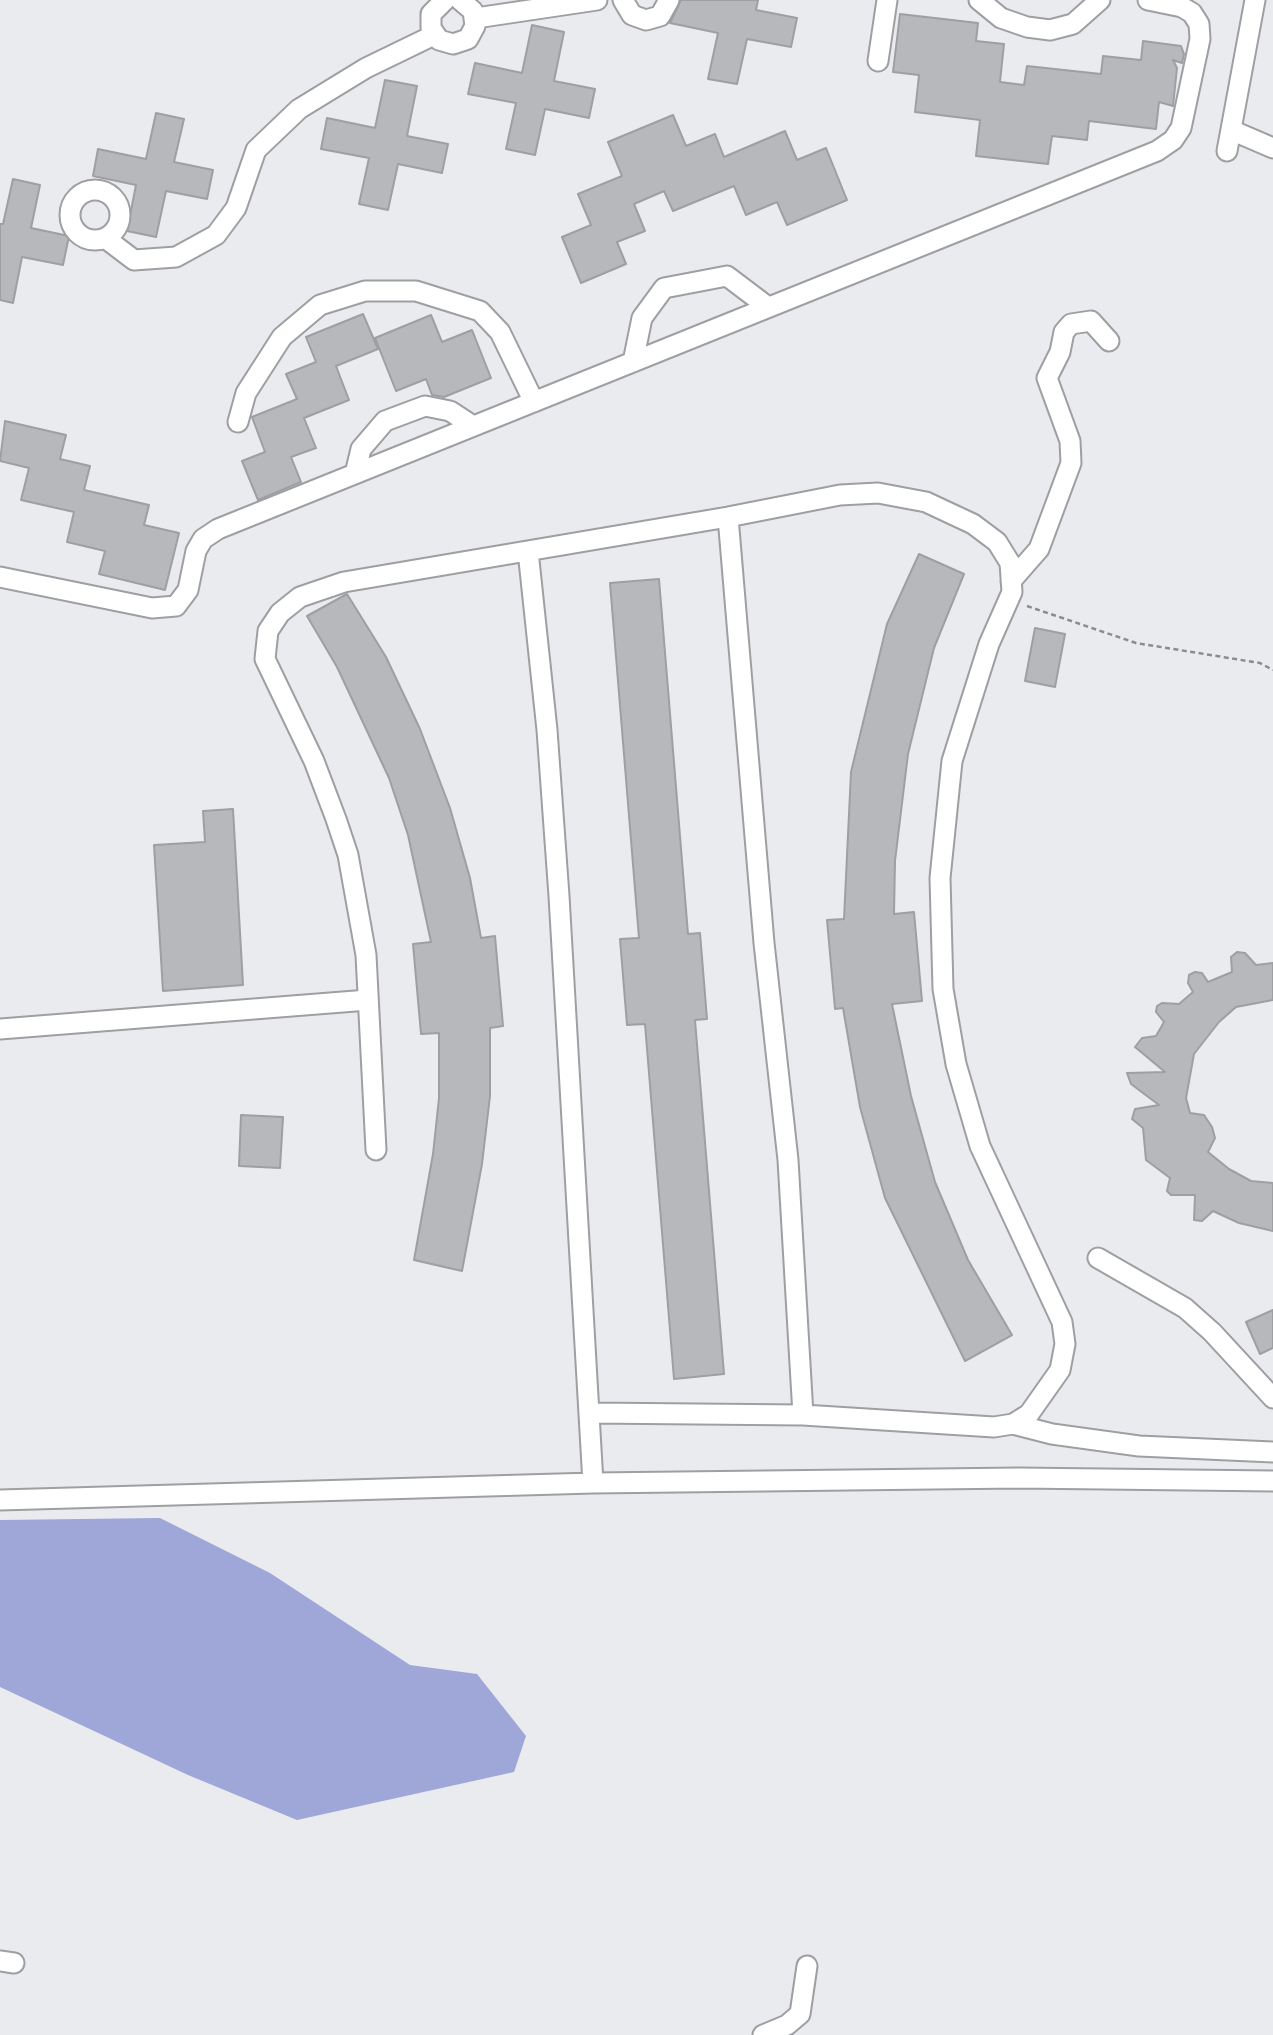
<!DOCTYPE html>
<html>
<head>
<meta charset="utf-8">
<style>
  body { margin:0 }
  canvas { display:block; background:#eaebef }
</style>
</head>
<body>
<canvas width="1273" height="2035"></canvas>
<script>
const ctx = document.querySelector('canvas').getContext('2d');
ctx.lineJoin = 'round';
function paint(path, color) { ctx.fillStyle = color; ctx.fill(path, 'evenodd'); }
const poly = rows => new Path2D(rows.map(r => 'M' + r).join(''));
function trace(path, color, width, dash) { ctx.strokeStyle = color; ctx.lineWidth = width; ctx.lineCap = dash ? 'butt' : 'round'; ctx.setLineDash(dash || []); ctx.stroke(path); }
const water = poly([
  [160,1518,270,1573,410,1665,477,1674,526,1736,514,1772,297,1820,188,1775,0,1687,0,1520]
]);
const building = poly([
  [681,0,758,0,756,10,797,18,791,47,747,39,737,84,708,79,718,33,670,23,681,0],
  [900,14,978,23,976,41,1004,44,1000,82,1024,85,1027,66,1101,74,1103,56,1141,60,1143,41,1181,46,1184,54,1182,63,1173,60,1177,68,1173,106,1159,102,1156,129,1089,121,1087,140,1052,136,1048,164,976,156,980,120,915,112,919,75,893,72,900,14],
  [532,25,564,32,554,81,595,89,589,118,545,109,535,155,506,149,516,103,468,94,475,63,522,73,532,25],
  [385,80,417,86,407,136,448,144,442,173,398,164,388,210,359,204,369,158,321,149,327,118,375,128,385,80],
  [156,113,184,119,174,162,213,170,207,199,166,191,156,237,127,231,136,185,93,176,98,149,146,159,156,113],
  [673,115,686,146,715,134,724,157,785,131,797,160,826,148,847,200,787,225,777,202,746,215,734,186,673,211,664,191,634,204,645,231,617,242,626,264,581,283,562,237,591,225,578,194,622,176,608,142,673,115],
  [13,179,40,185,31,228,69,236,63,265,22,257,13,303,0,300,0,224,3,224,13,179],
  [363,314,378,349,336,366,349,400,304,418,316,448,291,457,301,482,258,500,242,461,265,452,252,417,297,399,286,374,316,362,306,337,363,314],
  [431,315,442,342,472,330,491,378,444,397,432,395,426,379,396,391,375,338,431,315],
  [5,421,66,435,60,459,90,466,84,490,149,505,144,525,179,533,165,590,99,574,105,551,67,542,74,512,21,500,29,468,0,461,5,421],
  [919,554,964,574,934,648,908,754,895,861,894,914,914,912,922,1001,892,1004,911,1096,935,1182,968,1260,1012,1335,965,1361,885,1198,860,1107,843,1008,835,1009,827,920,844,919,851,772,887,624,919,554],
  [659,579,688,934,700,933,707,1019,695,1020,724,1374,674,1379,645,1024,627,1025,620,939,639,938,610,583,659,579],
  [347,594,386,657,420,729,450,808,470,878,481,938,495,936,503,1026,490,1028,490,1096,482,1164,462,1271,414,1260,433,1154,439,1098,439,1033,421,1034,413,944,431,942,408,835,389,778,337,667,307,616,347,594],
  [1035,628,1065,634,1055,687,1025,681,1035,628],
  [233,809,243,985,163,991,154,845,205,842,203,811,233,809],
  [1237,952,1245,953,1256,965,1273,963,1273,1000,1236,1007,1219,1022,1194,1054,1186,1098,1190,1113,1204,1115,1212,1127,1215,1138,1208,1152,1229,1169,1251,1181,1273,1183,1273,1231,1239,1223,1213,1211,1202,1221,1194,1220,1195,1195,1171,1195,1167,1191,1170,1178,1146,1160,1143,1128,1132,1119,1135,1109,1159,1105,1131,1084,1127,1073,1165,1072,1135,1047,1142,1038,1156,1036,1164,1022,1156,1012,1157,1006,1162,1003,1179,1004,1193,992,1188,983,1189,975,1195,972,1202,973,1208,982,1232,972,1231,957,1237,952],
  [241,1115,283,1117,280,1168,239,1166,241,1115],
  [1273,1310,1273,1348,1260,1354,1246,1322,1273,1310]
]);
const path = poly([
  [1027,606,1136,643,1260,663,1273,670]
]);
const minor = poly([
  [445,0,431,14,431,28,439,40,453,44,468,39,475,26,473,11,460,0],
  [623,0,632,15,646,20,660,16,669,0],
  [979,0,1001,18,1027,27,1050,30,1073,24,1100,0],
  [476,18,597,0],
  [878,61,887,0],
  [1231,130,1273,148],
  [1227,151,1255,0],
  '70 215a25 25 0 1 1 50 0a25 25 0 1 1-50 0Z',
  [105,238,134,260,176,257,216,235,236,208,256,150,299,109,366,68,434,35],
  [633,362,642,318,664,288,727,276,768,307],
  [238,422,246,393,282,337,320,305,365,291,416,291,480,311,500,332,534,402],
  [355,474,361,449,385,421,425,406,450,411,473,426],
  [728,517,764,943,788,1160,803,1415],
  [528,551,547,730,559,896,593,1483],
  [0,577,152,608,176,606,188,590,196,551,203,539,218,529,1157,151,1173,140,1181,128,1200,39,1199,24,1192,13,1182,7,1148,0],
  [1011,581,1039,549,1071,463,1070,441,1047,378,1060,352,1064,332,1071,324,1091,321,1109,341],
  [0,1029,368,1000],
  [376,1150,366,955,348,855,336,819,314,761,265,659,268,631,280,613,300,597,344,582,728,517,840,495,878,493,926,502,973,524,997,542,1010,563,1012,592,989,644,952,761,940,878,943,989,956,1064,980,1146,1062,1322,1065,1344,1060,1370,1029,1414,1013,1424,994,1427,803,1415,591,1413],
  [1098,1258,1185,1308,1212,1332,1273,1398],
  [1013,1424,1052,1434,1139,1446,1273,1452],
  [0,1500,593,1483,1019,1478,1273,1481],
  [0,1961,14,1963],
  [763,2035,787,2025,800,2014,807,1966]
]);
paint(water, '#9fa7d9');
paint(building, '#b7b8bc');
trace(building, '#9e9fa3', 2);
trace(minor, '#9e9fa3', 23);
trace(path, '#8b8c8e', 2.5, [5, 3.5]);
trace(minor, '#fff', 19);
</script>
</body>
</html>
